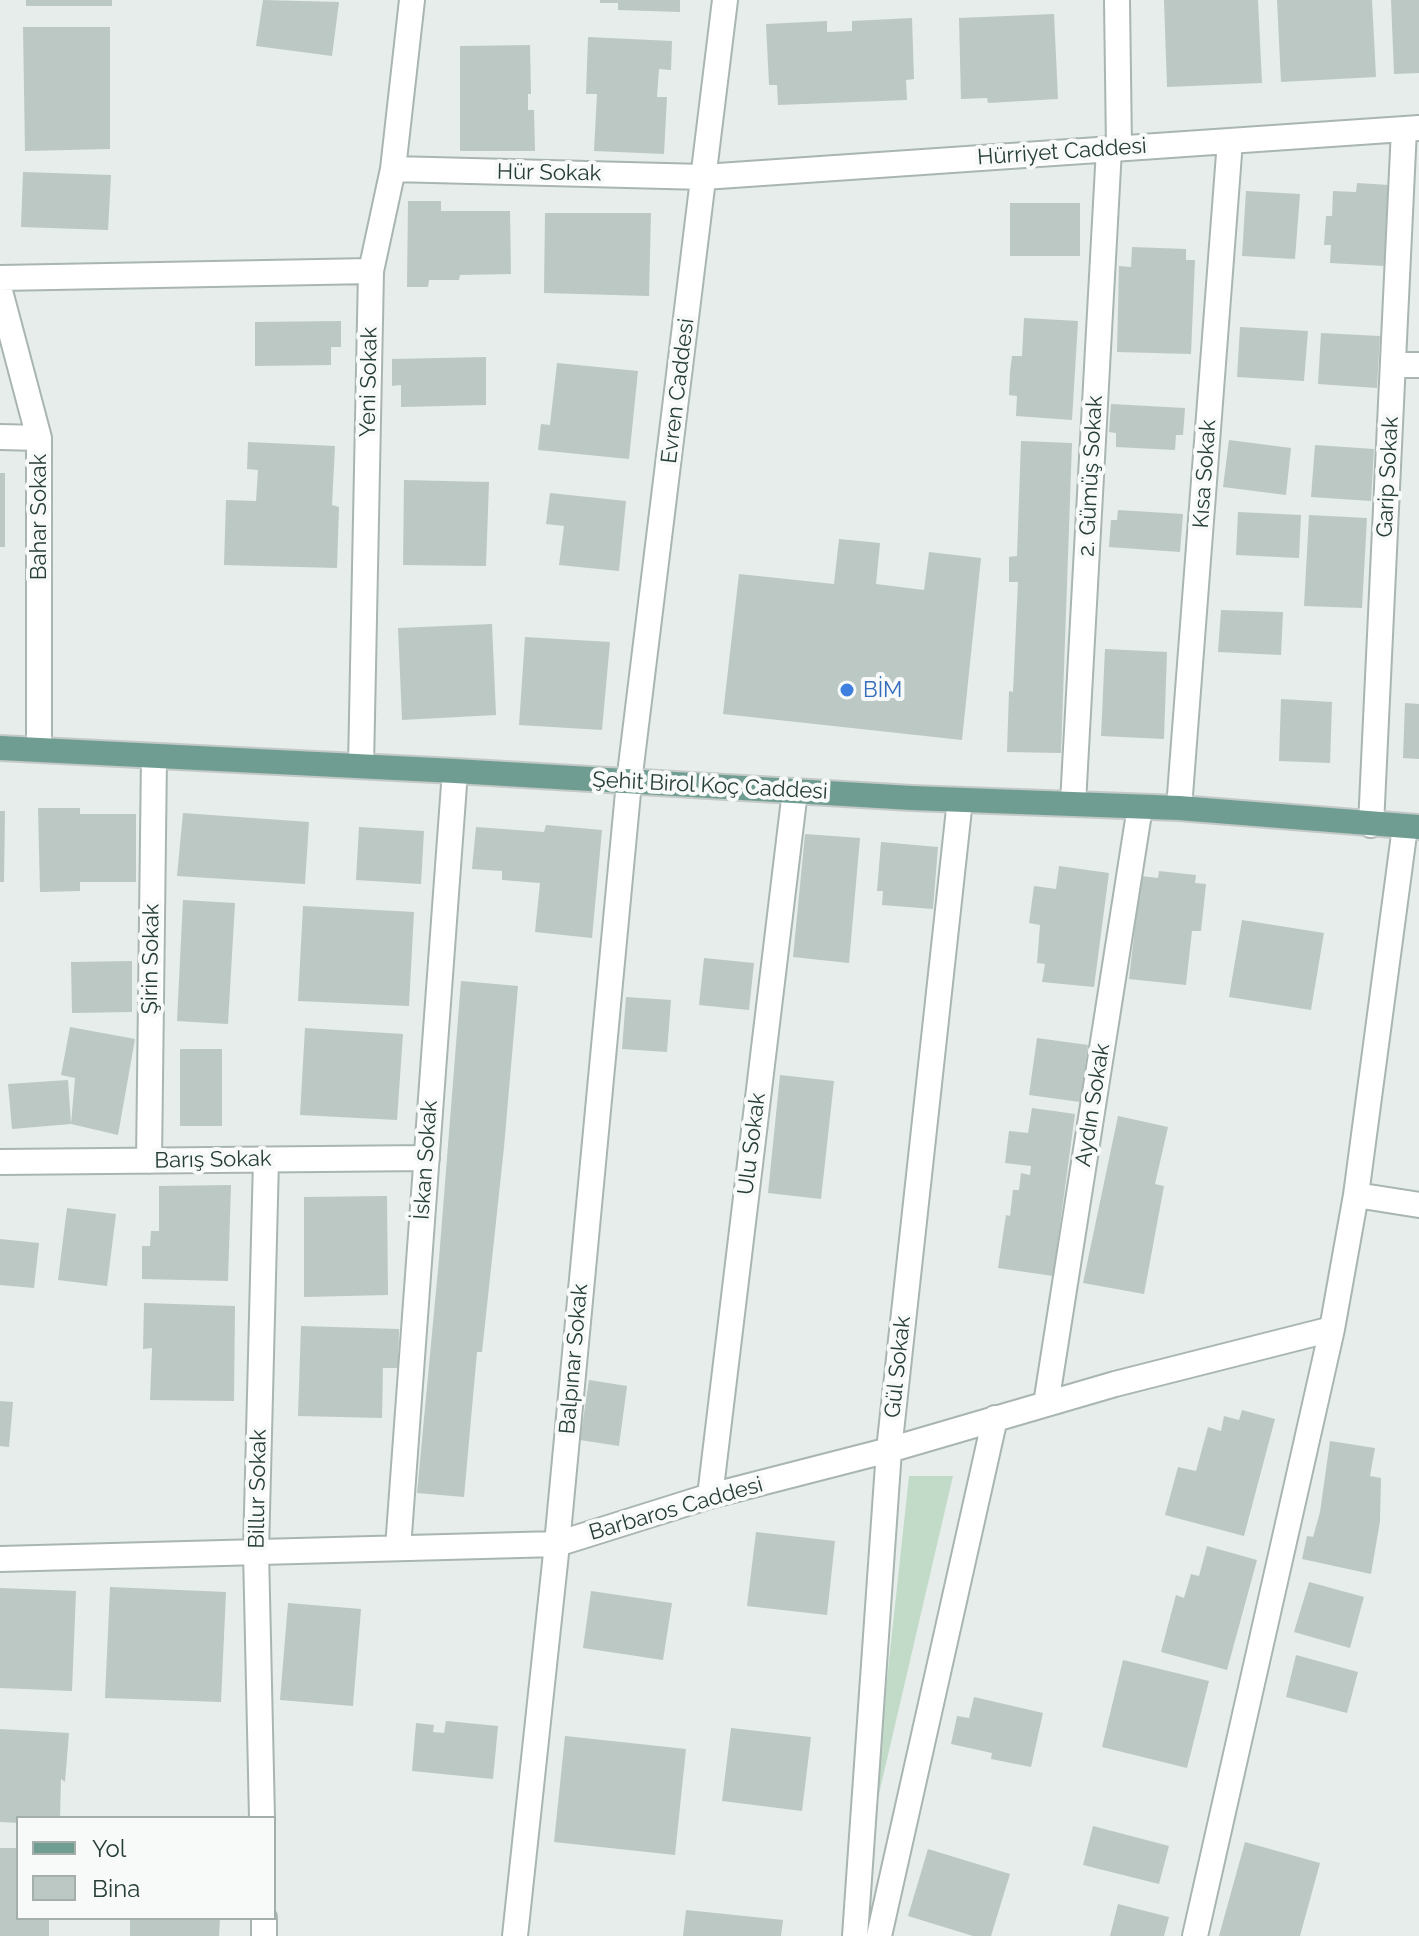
<!DOCTYPE html>
<html>
<head>
<meta charset="utf-8">
<style>
  body { margin:0 }
  #map { position:relative; width:1419px; height:1936px; overflow:hidden; background:#e6edea; font-family:Raleway,sans-serif }
  canvas { display:block }
  .legend { position:absolute; left:16px; top:1816px; width:260px; height:104px; box-sizing:border-box; background:#f7faf8; border:2px solid #a4aeab; margin:0; padding:10px 14px; list-style:none; font-size:24px; color:#273d38 }
  .legend li { display:flex; align-items:center; gap:16px; height:40px }
  .legend b { width:40px; border:2px solid #a4aeab }
</style>
</head>
<body>
<div id="map">
<canvas width="1419" height="1936"></canvas>
<ul class="legend">
<li><b style="height:10px;background:#709d92"></b>Yol</li>
<li><b style="height:22px;background:#bcc8c3"></b>Bina</li>
</ul>
</div>
<script>
const ctx = document.querySelector('canvas').getContext('2d');
ctx.lineJoin = 'round';
function paint(path, color) { ctx.fillStyle = color; ctx.fill(path, 'evenodd'); }
const poly = rows => new Path2D(rows.map(r => 'M' + r).join(''));
function trace(path, color, width, dash) { ctx.strokeStyle = color; ctx.lineWidth = width; ctx.lineCap = dash ? 'butt' : 'round'; ctx.setLineDash(dash || []); ctx.stroke(path); }
function drawText(font, color, halo, rows, align = 'center') {
  ctx.font = font + ' Raleway,sans-serif'; ctx.lineWidth = 8; ctx.setLineDash([]); ctx.textBaseline = 'middle'; ctx.strokeStyle = halo; ctx.fillStyle = color; for (const [text, x, y, turn = 0] of rows) {
    ctx.save(); ctx.translate(x, y); ctx.rotate((+turn || 0) * Math.PI / 180); ctx.textAlign = isNaN(turn) ? turn : align; if (halo) ctx.strokeText(text, 0, 0); ctx.fillText(text, 0, 0); ctx.restore();
  }
}
const green = poly([
  [909,1476,953,1476,871,1828]
]);
const building = poly([
  [26,0,112,0,112,6,26,6],
  [263,0,339,2,332,56,256,46],
  [600,0,680,0,680,12,618,10,618,3,600,3],
  [1164,0,1258,0,1262,83,1167,87],
  [1277,0,1372,0,1376,77,1281,82],
  [1391,0,1419,0,1419,73,1394,74],
  [1054,14,1058,99,988,103,987,98,961,99,959,18],
  [912,18,914,79,906,80,907,100,778,105,777,85,769,85,766,24,827,21,827,32,852,31,852,21],
  [23,27,110,27,110,149,25,151],
  [588,37,672,41,671,70,659,69,657,97,667,97,664,154,594,151,597,94,586,94],
  [530,45,531,94,528,94,528,110,534,110,535,151,460,151,460,46],
  [23,172,111,175,108,230,21,227],
  [1357,183,1389,185,1385,266,1330,263,1331,245,1324,245,1326,216,1332,216,1333,191,1356,192],
  [1246,191,1300,194,1295,259,1242,256],
  [408,201,441,201,441,211,510,211,511,274,460,275,459,280,429,280,428,287,407,287],
  [1010,203,1080,203,1080,256,1010,256],
  [545,213,651,213,649,296,544,293],
  [1132,247,1186,249,1186,260,1195,260,1191,354,1117,352,1119,266,1131,267],
  [1024,318,1078,321,1072,420,1016,416,1017,396,1009,395,1010,372,1012,356,1022,356],
  [341,321,341,347,331,347,331,365,255,366,255,322],
  [1240,327,1308,331,1304,381,1237,377],
  [1321,333,1380,336,1377,388,1318,384],
  [486,357,486,405,401,407,401,385,392,386,392,359],
  [557,363,638,371,629,459,538,450,541,424,550,425],
  [1111,404,1185,408,1183,435,1176,435,1175,450,1116,447,1116,433,1109,432],
  [1229,440,1291,448,1286,495,1223,487],
  [1021,441,1072,443,1061,753,1007,752,1009,691,1013,692,1018,582,1009,582,1009,557,1017,556],
  [248,442,335,446,332,505,339,507,337,568,224,565,226,500,256,501,258,470,247,469],
  [1315,445,1374,449,1371,501,1311,497],
  [0,473,5,473,5,547,0,547],
  [404,480,489,482,486,566,403,565],
  [550,493,626,501,619,571,559,565,564,526,546,524],
  [1118,510,1183,514,1180,552,1109,547,1111,520,1117,520],
  [1238,512,1301,515,1299,558,1236,555],
  [1309,515,1367,518,1362,608,1304,606],
  [839,539,880,543,876,584,924,590,929,552,981,558,962,740,723,714,739,574,834,584],
  [1221,610,1283,612,1281,655,1218,652],
  [492,624,496,715,402,720,398,628],
  [525,637,610,642,602,730,519,725],
  [1105,649,1167,652,1164,739,1101,736],
  [1281,699,1332,702,1330,763,1279,761],
  [1405,703,1419,704,1419,759,1403,758],
  [38,808,80,808,80,814,136,814,136,882,80,882,80,891,40,892],
  [0,811,5,811,4,882,0,882],
  [183,813,309,822,305,884,177,876],
  [546,825,602,830,592,938,535,932,540,883,502,880,502,871,472,869,476,827,544,832],
  [359,827,424,831,421,884,356,880],
  [805,834,860,838,849,963,793,957],
  [881,842,938,847,933,909,882,905,883,891,877,891],
  [1059,866,1109,873,1094,987,1042,982,1045,964,1037,963,1040,925,1029,923,1034,886,1056,889],
  [1159,871,1196,875,1195,883,1206,884,1201,931,1192,931,1186,985,1129,979,1141,876,1158,878],
  [183,900,235,903,228,1024,177,1021],
  [303,906,414,912,409,1006,298,1001],
  [1242,920,1324,933,1311,1010,1229,997],
  [704,958,754,963,749,1010,699,1005],
  [132,961,132,1012,72,1013,71,962],
  [461,981,518,986,504,1147,482,1352,477,1352,464,1497,417,1493,439,1259],
  [626,997,671,1000,667,1052,622,1049],
  [70,1027,135,1039,118,1135,71,1124,12,1129,8,1084,68,1080,71,1124,75,1078,61,1075],
  [305,1028,403,1034,397,1120,300,1115],
  [1037,1038,1088,1045,1080,1102,1029,1095],
  [180,1049,222,1049,222,1126,180,1126],
  [780,1075,834,1081,821,1199,768,1193],
  [1032,1108,1075,1114,1053,1276,998,1268,1006,1215,1010,1216,1013,1190,1019,1190,1021,1173,1030,1175,1031,1166,1005,1163,1009,1131,1028,1133],
  [1118,1116,1168,1127,1155,1184,1164,1186,1144,1294,1083,1283],
  [231,1185,228,1281,142,1279,142,1246,150,1246,151,1231,159,1231,159,1186],
  [387,1196,388,1295,304,1297,304,1197],
  [67,1208,116,1214,107,1286,58,1280],
  [0,1239,39,1243,34,1288,0,1285],
  [144,1303,235,1306,234,1401,150,1400,152,1348,143,1349],
  [301,1326,399,1329,398,1368,383,1368,382,1418,298,1416],
  [589,1380,627,1386,619,1446,580,1440],
  [0,1401,13,1402,9,1447,0,1446],
  [1242,1410,1275,1419,1244,1536,1165,1515,1178,1467,1196,1471,1208,1427,1221,1431,1224,1416,1239,1420],
  [1330,1441,1375,1448,1370,1476,1381,1478,1380,1521,1371,1574,1302,1559,1307,1536,1313,1537,1320,1512],
  [756,1532,835,1541,827,1615,747,1606],
  [1207,1546,1257,1560,1227,1670,1161,1652,1176,1595,1184,1598,1191,1574,1199,1576],
  [1309,1582,1364,1597,1350,1648,1294,1632],
  [110,1587,226,1592,221,1702,105,1698],
  [0,1588,76,1591,72,1691,0,1688],
  [591,1591,672,1603,663,1660,583,1648],
  [288,1603,361,1609,353,1706,280,1700],
  [1296,1655,1358,1672,1347,1713,1286,1697],
  [1123,1660,1209,1681,1187,1768,1102,1747],
  [974,1697,1043,1713,1031,1767,991,1759,992,1753,951,1744,957,1716,969,1718],
  [446,1721,498,1726,493,1779,412,1771,416,1723,434,1725,433,1732,444,1733],
  [731,1728,811,1737,802,1811,722,1801],
  [0,1729,69,1733,65,1782,61,1779,60,1818,18,1818,18,1823,0,1822],
  [565,1736,686,1749,675,1855,554,1842],
  [1093,1826,1169,1846,1159,1884,1083,1865],
  [1245,1842,1320,1863,1300,1936,1219,1936],
  [0,1848,18,1848,18,1918,49,1918,49,1936,0,1936],
  [928,1849,1010,1874,991,1936,973,1936,908,1916],
  [1118,1904,1169,1917,1164,1936,1110,1936],
  [686,1910,783,1920,781,1936,683,1936],
  [130,1918,220,1918,219,1936,130,1936]
]);
const minor = poly([
  [1117,0,1119,148],
  [393,169,704,177,1419,128],
  [0,278,371,271],
  [0,291,39,438,39,749],
  [1393,365,1419,365],
  [0,437,39,438],
  [361,766,371,271,393,169,412,0],
  [1073,803,1109,149],
  [1179,808,1230,141],
  [1371,825,1404,129],
  [149,1161,154,757],
  [0,1162,427,1158],
  [1356,1195,1419,1205],
  [1046,1404,1140,807],
  [710,1496,795,791],
  [398,1548,455,771],
  [0,1559,557,1544,710,1496,889,1450,1115,1384,1332,1329],
  [262,1818,256,1551,266,1160],
  [264,1918,264,1936],
  [515,1936,557,1544,629,782,725,0],
  [855,1936,889,1450,960,800],
  [879,1936,995,1418],
  [1195,1936,1332,1329,1356,1195,1405,827]
]);
const major = poly([
  [0,748,455,771,912,798,1179,808,1419,827]
]);
const markers = [
  [847,690,8,"#3f7fe0"]
];
const streetNames = [
  ["Hürriyet Caddesi",1062,152,-4],
  ["Hür Sokak",549,173,1],
  ["Yeni Sokak",369,382,-89],
  ["Evren Caddesi",678,391,-83],
  ["Kısa Sokak",1205,474,-86],
  ["2. Gümüş Sokak",1091,476,-87],
  ["Garip Sokak",1388,477,-87],
  ["Bahar Sokak",39,517,-90],
  ["Şehit Birol Koç Caddesi",710,786,3],
  ["Şirin Sokak",151,959,-89],
  ["Aydın Sokak",1093,1105,-81],
  ["Ulu Sokak",752,1144,-83],
  ["Barış Sokak",213,1160,-1],
  ["İskan Sokak",426,1160,-86],
  ["Balpınar Sokak",574,1359,-85],
  ["Gül Sokak",898,1367,-84],
  ["Billur Sokak",258,1489,-89],
  ["Barbaros Caddesi",676,1509,-16]
];
const shopNames = [
  ["BİM",863,690]
];
paint(green, '#c2dbc9');
paint(building, '#bcc8c3');
trace(minor, '#a9b5b1', 28);
trace(major, '#c3c9c7', 28);
trace(minor, '#fff', 24);
trace(major, '#709d92', 24);
for (const [x, y, r, color] of markers) { const dot = new Path2D(); dot.arc(x, y, r, 0, 2 * Math.PI); ctx.fillStyle = color; ctx.fill(dot); trace(dot, '#f7faf8', 3); }
drawText('22px', '#273d38', '#f7faf8', streetNames);
drawText('22px', '#366cbe', '#f7faf8', shopNames, 'left');
</script>
</body>
</html>
